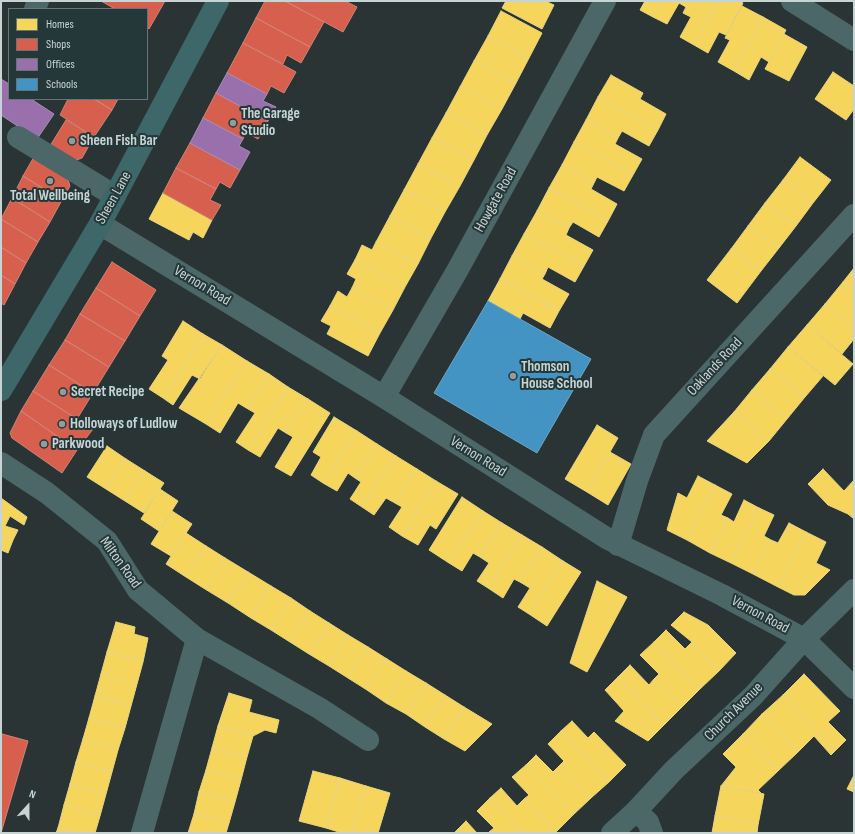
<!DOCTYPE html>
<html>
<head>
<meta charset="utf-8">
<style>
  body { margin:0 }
  #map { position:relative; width:855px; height:834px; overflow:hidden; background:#2a3435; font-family:"Sofia Sans Condensed",sans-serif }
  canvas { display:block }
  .frame { position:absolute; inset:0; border:2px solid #c8d4d4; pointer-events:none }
  .legend { position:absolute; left:8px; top:8px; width:140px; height:92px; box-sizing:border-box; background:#253839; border:1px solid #667677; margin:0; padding:5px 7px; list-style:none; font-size:12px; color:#c8d4d4 }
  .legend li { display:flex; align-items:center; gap:8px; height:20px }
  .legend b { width:20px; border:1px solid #667677 }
  .north { position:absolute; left:8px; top:786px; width:40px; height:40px; -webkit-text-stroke:3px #253839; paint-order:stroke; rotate:21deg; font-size:11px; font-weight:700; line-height:16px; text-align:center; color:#c8d4d4 }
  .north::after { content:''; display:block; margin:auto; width:14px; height:18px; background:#c8d4d4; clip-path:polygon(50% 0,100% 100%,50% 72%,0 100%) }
</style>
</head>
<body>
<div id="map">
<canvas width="855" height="834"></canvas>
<div class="frame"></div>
<ul class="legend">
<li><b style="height:11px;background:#f6d55c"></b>Homes</li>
<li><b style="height:11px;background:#d6604d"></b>Shops</li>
<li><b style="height:11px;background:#9970ab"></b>Offices</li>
<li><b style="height:11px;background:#4393c3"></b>Schools</li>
</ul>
<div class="north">N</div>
</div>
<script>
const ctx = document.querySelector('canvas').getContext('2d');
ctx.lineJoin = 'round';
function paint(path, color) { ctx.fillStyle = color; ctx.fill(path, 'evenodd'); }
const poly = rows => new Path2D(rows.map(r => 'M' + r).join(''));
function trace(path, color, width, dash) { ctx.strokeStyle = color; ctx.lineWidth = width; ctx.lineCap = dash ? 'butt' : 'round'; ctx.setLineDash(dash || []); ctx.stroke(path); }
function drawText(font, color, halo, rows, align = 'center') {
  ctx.font = font + ' "Sofia Sans Condensed",sans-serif'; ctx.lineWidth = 4; ctx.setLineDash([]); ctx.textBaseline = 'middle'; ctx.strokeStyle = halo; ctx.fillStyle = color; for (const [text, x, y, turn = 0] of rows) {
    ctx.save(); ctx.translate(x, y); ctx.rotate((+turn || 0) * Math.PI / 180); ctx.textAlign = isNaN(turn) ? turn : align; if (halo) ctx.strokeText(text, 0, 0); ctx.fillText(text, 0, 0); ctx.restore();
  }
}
const homes = poly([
  [506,1,545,1,554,5,542,29,502,8,506,1],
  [645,1,662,1,653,17,640,10,645,1],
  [662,1,689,1,686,7,679,3,667,24,653,17,662,1],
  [689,1,718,1,694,45,680,37,691,17,683,13,689,1],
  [718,1,740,1,743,3,726,35,719,32,708,53,694,45,718,1],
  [742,6,763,17,734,71,718,62,730,40,725,38,742,6],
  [501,11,542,33,529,58,488,36,501,11],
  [763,17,786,30,769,62,761,57,749,80,734,71,763,17],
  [784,34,807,47,789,81,765,69,784,34],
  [488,36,529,58,516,83,474,61,488,36],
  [474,61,516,83,502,109,460,87,474,61],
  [833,72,854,86,854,109,846,120,815,99,833,72],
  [611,75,643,93,640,99,666,114,658,130,598,97,611,75],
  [460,87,502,109,487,135,446,113,460,87],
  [598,97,658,130,649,146,622,131,618,138,586,120,598,97],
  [446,113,487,135,474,160,432,138,446,113],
  [586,120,618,138,615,144,642,159,633,175,574,142,586,120],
  [432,138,474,160,460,186,418,164,432,138],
  [574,142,633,175,624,191,597,177,594,183,562,165,574,142],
  [800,157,831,180,813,203,783,180,800,157],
  [418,164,460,186,445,212,404,190,418,164],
  [562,165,594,183,591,189,617,204,608,221,549,188,562,165],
  [783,180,813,203,796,226,765,203,783,180],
  [549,188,608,221,599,237,573,222,569,228,537,211,549,188],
  [404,190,445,212,431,238,390,216,404,190],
  [163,193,212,220,203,238,193,232,189,240,149,219,163,193],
  [765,203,796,226,779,248,748,226,765,203],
  [537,211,569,228,566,235,593,250,584,266,524,234,537,211],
  [390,216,431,238,418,264,376,242,390,216],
  [748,226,779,248,761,271,731,249,748,226],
  [524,234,584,266,575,282,548,267,545,274,512,256,524,234],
  [376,242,418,264,405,287,355,260,362,245,372,250,376,242],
  [731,249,761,271,737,303,707,280,731,249],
  [512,256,545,274,542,279,569,294,559,311,500,279,512,256],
  [355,260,405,287,393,310,352,288,356,279,347,274,355,260],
  [854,268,854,291,843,282,854,268],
  [500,279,559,311,550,328,523,313,520,319,488,301,500,279],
  [843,282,854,291,854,327,825,304,843,282],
  [352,288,393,310,380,333,330,306,338,291,347,297,352,288],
  [825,304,854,327,854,339,842,354,807,325,825,304],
  [330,306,380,333,368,356,327,334,331,326,321,321,330,306],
  [183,321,203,334,163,398,149,389,168,360,162,356,183,321],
  [807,325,853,364,835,385,788,347,807,325],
  [203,334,222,345,200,379,192,375,173,405,163,398,203,334],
  [222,345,247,361,206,424,179,408,222,345],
  [788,347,823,376,805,397,770,369,788,347],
  [247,361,269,374,248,409,238,403,220,433,206,424,247,361],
  [770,369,805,397,787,419,752,390,770,369],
  [269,374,288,387,248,450,236,442,255,413,248,409,269,374],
  [288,387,308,399,286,433,278,428,260,457,248,450,288,387],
  [752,390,787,419,769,441,734,412,752,390],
  [308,399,330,413,291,476,275,467,293,437,286,433,308,399],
  [734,412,769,441,747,463,707,441,734,412],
  [334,417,357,431,323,483,311,475,321,457,313,452,334,417],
  [597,425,618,438,587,492,565,479,597,425],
  [357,431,377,444,355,478,348,473,337,491,323,483,357,431],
  [377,444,396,456,362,507,350,499,361,482,355,478,377,444],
  [107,446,126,459,106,489,87,477,107,446],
  [610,452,631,464,608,505,587,492,610,452],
  [396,456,417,469,395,503,386,498,374,515,362,507,396,456],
  [126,459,145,471,125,501,106,489,126,459],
  [417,469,436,481,402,536,389,527,402,507,395,503,417,469],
  [823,469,844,491,854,480,854,519,848,514,828,505,808,484,823,469],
  [145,471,164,483,144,513,125,501,145,471],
  [698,476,715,485,687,540,667,530,678,493,687,498,698,476],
  [436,481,458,494,436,529,430,525,418,545,402,536,436,481],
  [715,485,732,494,721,515,728,518,710,553,687,540,715,485],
  [160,489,178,501,159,531,141,519,160,489],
  [462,497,483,511,449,563,429,550,462,497],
  [1,498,27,517,24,525,10,516,9,518,1,515,1,498],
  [744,500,759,508,731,563,710,553,728,518,734,522,744,500],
  [759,508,774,515,764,536,771,540,753,574,731,563,759,508],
  [172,511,192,524,171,556,151,544,172,511],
  [483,511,502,523,480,557,473,553,462,571,449,563,483,511],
  [1,515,9,518,5,526,18,530,13,540,1,535,1,515],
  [502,523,522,535,488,588,477,581,489,563,480,557,502,523],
  [789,523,806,532,778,587,753,574,771,540,778,543,789,523],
  [806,532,826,542,816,563,830,570,805,595,794,595,778,587,806,532],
  [186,533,206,546,186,577,166,564,186,533],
  [1,535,13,540,8,553,1,550,1,535],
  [522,535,542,547,520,582,514,579,503,598,488,588,522,535],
  [206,546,225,558,205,589,186,577,206,546],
  [542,547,563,561,529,614,518,607,530,588,520,582,542,547],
  [225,558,248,572,228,603,205,589,225,558],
  [563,561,581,572,547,626,529,614,563,561],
  [248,572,271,586,251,618,228,603,248,572],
  [597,581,627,597,587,672,570,663,597,581],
  [271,586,291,598,271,630,251,618,271,586],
  [291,598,310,611,290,642,271,630,291,598],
  [310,611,329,623,309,654,290,642,310,611],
  [684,612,708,625,736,653,719,671,691,643,692,642,671,625,684,612],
  [116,622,135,627,134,634,148,638,143,662,107,652,116,622],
  [329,623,348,635,329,666,309,654,329,623],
  [666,630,685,649,691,643,719,671,700,689,654,642,666,630],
  [348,635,368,647,348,678,329,666,348,635],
  [654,642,700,689,682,707,654,679,659,674,640,655,654,642],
  [368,647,387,659,367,690,348,678,368,647],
  [107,652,143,662,137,684,101,674,107,652],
  [387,659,406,671,386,703,367,690,387,659],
  [630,665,649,685,654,679,682,707,664,725,618,677,630,665],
  [406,671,426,683,406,714,386,703,406,671],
  [101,674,137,684,131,706,95,696,101,674],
  [804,674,840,711,828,722,846,740,836,750,783,695,804,674],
  [618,677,664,725,648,741,615,721,624,711,605,690,618,677],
  [426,683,445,695,425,727,406,714,426,683],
  [229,693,252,700,249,712,279,720,276,733,265,730,253,736,218,726,229,693],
  [445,695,464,707,444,739,425,727,445,695],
  [783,695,836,750,831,755,814,736,798,752,762,714,783,695],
  [95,696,131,706,125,728,89,718,95,696],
  [464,707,492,724,465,751,444,739,464,707],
  [762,714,798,752,778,771,743,734,762,714],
  [89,718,125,728,118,750,83,739,89,718],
  [572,721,588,738,594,732,626,765,609,782,561,731,572,721],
  [218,726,253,736,247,757,212,748,218,726],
  [561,731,609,782,591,798,559,766,564,761,548,744,561,731],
  [743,734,778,771,758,790,762,794,721,786,736,767,723,754,743,734],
  [83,739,118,750,112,772,76,762,83,739],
  [212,748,247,757,241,780,206,770,212,748],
  [536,755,553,772,559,766,591,798,573,815,526,765,536,755],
  [76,762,112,772,106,794,70,784,76,762],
  [526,765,573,815,556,832,524,799,529,795,512,777,526,765],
  [206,770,241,780,235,802,199,792,206,770],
  [313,771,340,778,326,828,299,821,313,771],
  [854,775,854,792,847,789,854,775],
  [340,778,366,786,352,833,342,833,326,828,340,778],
  [70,784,106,794,100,816,64,805,70,784],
  [366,786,390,793,378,833,352,833,366,786],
  [721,786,764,794,758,825,715,816,721,786],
  [501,788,517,806,524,799,556,832,523,833,490,798,501,788],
  [199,792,235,802,229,823,194,814,199,792],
  [490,798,523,833,489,832,494,828,477,811,490,798],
  [64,805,100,816,95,833,77,833,58,828,64,805],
  [194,814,229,823,226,833,188,833,194,814],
  [715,816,758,825,757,833,712,833,715,816],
  [466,821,477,833,455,832,466,821],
  [58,828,77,833,56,833,58,828]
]);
const shops = poly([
  [101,1,165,1,149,29,147,27,147,9,115,9,101,1],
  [265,1,285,1,324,22,310,47,256,18,265,1],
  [285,1,345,1,357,7,343,32,285,1],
  [256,18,310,47,301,63,287,55,283,64,243,43,256,18],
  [243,43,296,72,284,93,271,86,267,94,227,73,243,43],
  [216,93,268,121,258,139,246,132,243,139,203,118,216,93],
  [68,99,94,99,112,110,94,137,60,115,68,99],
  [94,99,118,99,112,110,94,99],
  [66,120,94,137,82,158,74,161,50,146,66,120],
  [190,143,240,170,230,188,220,182,216,189,176,168,190,143],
  [35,155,67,176,70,186,62,200,23,176,35,155],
  [176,168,216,189,210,200,221,205,212,220,163,193,176,168],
  [23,176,62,200,50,222,12,198,23,176],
  [12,198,50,222,38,242,1,219,12,198],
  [1,219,38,242,26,263,1,247,1,219],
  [1,247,26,263,15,284,1,275,1,247],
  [112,262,156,290,140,316,96,288,112,262],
  [1,275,15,284,4,305,1,303,1,275],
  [96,288,140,316,125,341,80,314,96,288],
  [80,314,125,341,109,367,65,340,80,314],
  [65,340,109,367,93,393,49,365,65,340],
  [49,365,93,393,77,419,33,391,49,365],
  [33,391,93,429,77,450,21,411,33,391],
  [21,411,77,450,62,473,12,438,10,433,21,411],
  [2,734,28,741,1,833,1,739,2,734]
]);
const offices = poly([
  [227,73,267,94,263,101,276,107,268,121,216,93,227,73],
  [1,79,9,84,9,99,31,99,54,114,37,139,1,115,1,79],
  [203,118,243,139,239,146,250,152,240,170,190,143,203,118]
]);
const schools = poly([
  [488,301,591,359,537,453,434,393,488,301]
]);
const minor = poly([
  [792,1,854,40],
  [35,9,38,1],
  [18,137,115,196],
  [100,224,384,397,608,539,722,595,804,639,854,688],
  [384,397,457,271,605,1],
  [1,463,47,493,107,541,138,590,197,639,142,833],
  [618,545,637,481,654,435,854,215],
  [197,639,319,708,368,740],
  [636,811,648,822,652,833],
  [612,833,636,811,674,770,753,696,804,639,854,590]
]);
const major = poly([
  [1,390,100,224,218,1]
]);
const markers = [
  [233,123,4,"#919c9c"],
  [72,141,4,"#919c9c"],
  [50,181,4,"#919c9c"],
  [513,376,4,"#919c9c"],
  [63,392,4,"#919c9c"],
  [62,424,4,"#919c9c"],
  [44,444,4,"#919c9c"]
];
const poiNames = [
  ["The Garage",241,114],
  ["Studio",241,131],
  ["Sheen Fish Bar",80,141],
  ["Total Wellbeing",50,196,"center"],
  ["Thomson",521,367],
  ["House School",521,384],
  ["Secret Recipe",71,392],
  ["Holloways of Ludlow",70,424],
  ["Parkwood",52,444]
];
const streetNames = [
  ["Sheen Lane",114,198,-61],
  ["Howgate Road",496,200,-61],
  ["Vernon Road",202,286,31],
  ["Oaklands Road",715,367,-47],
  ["Vernon Road",478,457,32],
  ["Milton Road",120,563,54],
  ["Vernon Road",760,615,28],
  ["Church Avenue",734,712,-45]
];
paint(homes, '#f6d55c');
trace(homes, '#e8d580', 1);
paint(shops, '#d6604d');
trace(shops, '#d28376', 1);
paint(offices, '#9970ab');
trace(offices, '#a78eb7', 1);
paint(schools, '#4393c3');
trace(schools, '#6ba6c8', 1);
trace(minor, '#4c6768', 22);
trace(major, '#3e6769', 22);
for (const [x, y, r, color] of markers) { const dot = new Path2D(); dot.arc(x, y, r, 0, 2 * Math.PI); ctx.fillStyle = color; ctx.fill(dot); trace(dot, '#253839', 1.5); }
drawText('bold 15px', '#c8d4d4', '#253839', poiNames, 'left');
drawText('15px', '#c8d4d4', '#253839', streetNames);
</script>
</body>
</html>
